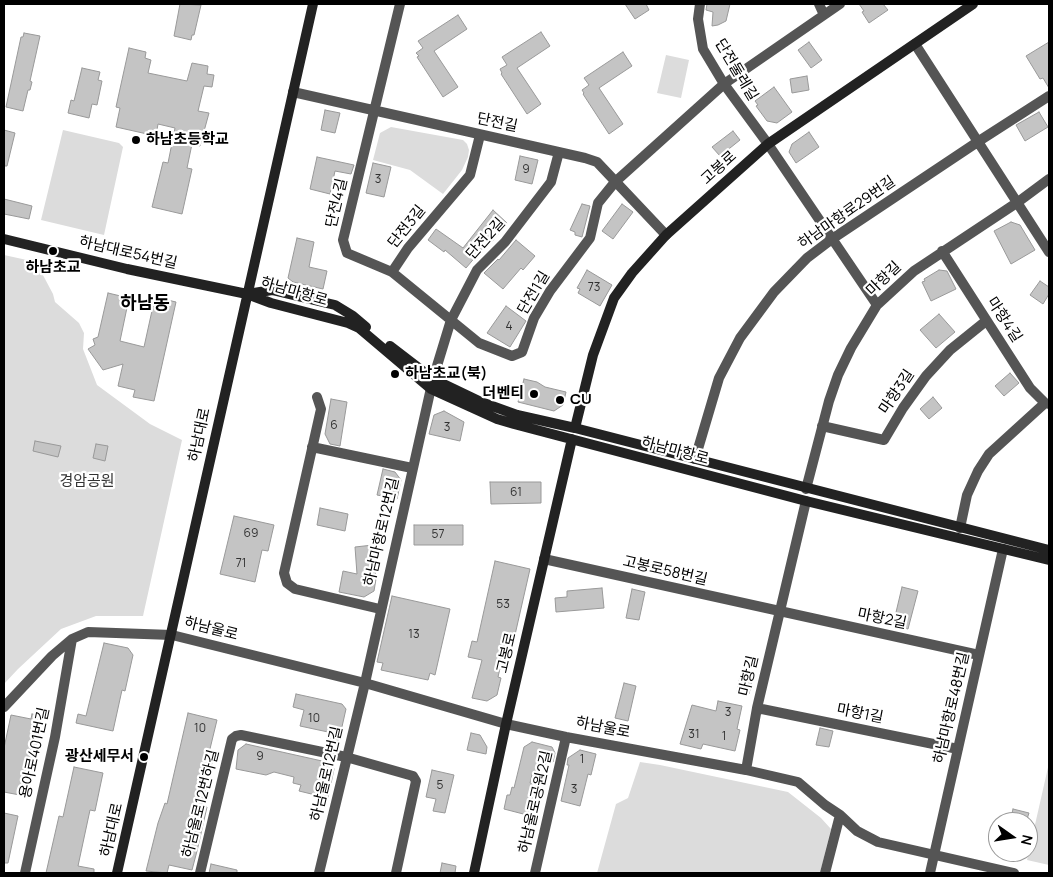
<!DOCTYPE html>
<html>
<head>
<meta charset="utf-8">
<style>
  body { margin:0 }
  #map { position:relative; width:1053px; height:877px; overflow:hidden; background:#fff; font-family:Manrope,sans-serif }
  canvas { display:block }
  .frame { position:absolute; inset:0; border:5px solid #000; pointer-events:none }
  .north { position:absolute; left:988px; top:812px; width:50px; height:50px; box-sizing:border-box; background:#fff; border:1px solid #999; border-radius:50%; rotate:103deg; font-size:14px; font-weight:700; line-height:20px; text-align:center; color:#000 }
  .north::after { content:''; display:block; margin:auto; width:18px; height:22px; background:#000; clip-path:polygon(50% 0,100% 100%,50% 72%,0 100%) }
</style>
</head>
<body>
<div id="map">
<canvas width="1053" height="877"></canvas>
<div class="frame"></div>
<div class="north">N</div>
</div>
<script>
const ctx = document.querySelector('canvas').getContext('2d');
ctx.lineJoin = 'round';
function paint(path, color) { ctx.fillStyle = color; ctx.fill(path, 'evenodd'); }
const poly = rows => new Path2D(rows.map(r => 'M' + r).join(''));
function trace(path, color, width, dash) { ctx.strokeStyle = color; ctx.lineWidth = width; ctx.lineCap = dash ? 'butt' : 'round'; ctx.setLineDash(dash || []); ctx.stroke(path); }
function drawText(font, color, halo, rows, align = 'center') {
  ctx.font = font + ' Manrope,"Noto Sans KR",sans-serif'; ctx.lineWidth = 4.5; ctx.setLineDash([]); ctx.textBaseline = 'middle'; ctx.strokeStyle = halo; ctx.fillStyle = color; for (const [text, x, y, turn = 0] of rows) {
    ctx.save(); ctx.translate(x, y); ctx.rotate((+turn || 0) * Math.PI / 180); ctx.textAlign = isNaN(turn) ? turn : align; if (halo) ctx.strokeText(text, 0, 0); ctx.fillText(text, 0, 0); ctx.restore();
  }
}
const green = poly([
  [666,55,689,60,681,98,657,93],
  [391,127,463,140,467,144,469,150,468,157,462,170,443,194,410,170,373,160,380,133],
  [63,130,119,143,123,147,104,235,41,220],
  [4,255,36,262,53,294,55,302,79,323,84,333,83,349,97,385,150,424,182,440,143,616,96,616,61,629,18,669,4,684],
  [640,762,660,765,788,792,821,818,831,829,820,873,597,873,616,804,628,798],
  [1049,763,1049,865,1027,860]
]);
const building = poly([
  [180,4,201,5,194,35,192,35,191,40,174,36,180,4],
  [625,4,646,4,649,10,635,19,625,4],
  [707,4,730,4,726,21,718,25,712,26,713,12,706,10,707,4],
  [859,4,883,4,888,10,869,23,862,12,864,11,859,4],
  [458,15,467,29,434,51,458,87,443,97,417,57,419,56,416,53,423,48,418,41,458,15],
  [541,32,550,46,517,68,541,104,527,114,501,74,502,73,500,69,507,65,502,57,541,32],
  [24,33,40,36,30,81,32,82,30,90,28,90,23,111,6,107,21,37,23,37,24,33],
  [809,42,822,60,811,68,798,50,809,42],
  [1049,42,1049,88,1043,78,1040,79,1026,56,1049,42],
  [129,48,146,52,145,58,151,60,148,73,187,81,192,63,208,66,207,74,214,75,212,87,204,86,198,111,209,113,200,146,192,144,187,168,192,169,182,214,152,207,163,162,168,163,175,128,158,124,156,136,116,127,120,108,116,107,129,48],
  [623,52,632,66,599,88,623,124,609,134,583,94,584,93,582,90,589,85,584,78,623,52],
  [82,68,100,72,98,80,102,81,97,105,92,104,89,118,68,113,71,100,74,101,82,68],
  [807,76,809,90,792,93,790,79,807,76],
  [774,87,792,112,777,123,767,121,756,106,758,105,755,101,774,87],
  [325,110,340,113,335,133,321,130,325,110],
  [1039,112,1048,127,1025,141,1016,125,1039,112],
  [4,130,15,133,7,166,4,166,4,130],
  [733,131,740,140,720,156,712,147,733,131],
  [809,132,819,147,796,163,789,152,792,144,809,132],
  [520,156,538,160,532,184,515,180,520,156],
  [317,157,354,165,351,174,335,171,330,194,310,189,317,157],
  [373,163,391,167,384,197,366,193,373,163],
  [4,199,32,206,29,219,4,214,4,199],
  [582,204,590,206,582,237,575,235,575,232,570,230,582,204],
  [622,204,633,212,613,239,602,231,622,204],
  [493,210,507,223,490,244,488,242,466,268,445,250,444,252,428,240,436,229,463,248,493,210],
  [1011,222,1020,225,1035,250,1011,264,994,231,1011,222],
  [297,238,314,242,309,267,327,271,323,289,293,282,288,278,297,238],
  [516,240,535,256,523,270,521,268,503,289,484,273,498,259,499,260,516,240],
  [587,270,612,285,600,306,578,293,580,289,577,288,587,270],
  [939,270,947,271,956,289,931,301,922,282,925,281,924,279,939,270],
  [1040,281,1049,287,1049,294,1043,304,1030,295,1040,281],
  [108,293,129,298,120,341,144,347,155,297,176,302,154,401,133,397,135,390,118,386,123,364,103,370,88,349,95,345,93,339,98,337,108,293],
  [506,306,526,321,510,347,487,333,506,306],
  [939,314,955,332,936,348,920,330,939,314],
  [1010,373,1019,383,1004,396,995,386,1010,373],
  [524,379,537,382,545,387,566,392,563,405,554,411,518,402,524,379],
  [933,397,942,408,929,419,920,409,933,397],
  [331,399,347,402,340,446,330,444,325,434,331,399],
  [444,411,464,422,460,441,429,434,434,415,444,411],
  [35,441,61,446,58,457,33,451,35,441],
  [96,444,108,446,105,461,93,458,96,444],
  [383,469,395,472,401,480,397,499,377,495,383,469],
  [490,482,541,482,541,503,491,504,490,482],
  [320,508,348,514,345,531,317,525,320,508],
  [234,516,274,525,268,551,262,550,255,582,220,574,234,516],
  [414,525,463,525,463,545,414,545,414,525],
  [373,545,376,579,374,591,364,597,339,592,343,571,357,574,355,547,373,545],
  [495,561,530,569,512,648,501,664,498,677,501,678,497,695,487,701,472,698,482,660,468,657,472,641,477,642,495,561],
  [902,587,918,591,908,629,893,625,902,587],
  [602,588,604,608,556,612,555,598,567,597,567,591,602,588],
  [632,589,645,592,639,620,626,618,632,589],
  [392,596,450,609,435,675,430,673,428,680,381,670,383,663,377,662,392,596],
  [104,643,128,648,133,655,125,691,122,690,113,731,76,723,78,714,86,716,104,643],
  [740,677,752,680,749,694,737,692,740,677],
  [624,683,636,686,628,721,615,718,624,683],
  [296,694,342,704,346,709,339,740,330,747,325,746,328,732,300,726,304,710,293,707,296,694],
  [718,701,742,706,737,729,740,730,735,751,703,744,701,749,680,744,692,705,716,711,718,701],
  [188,713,217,720,209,753,214,754,202,806,207,807,197,851,192,870,169,865,167,873,146,871,158,823,165,803,167,804,188,713],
  [32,714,43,716,25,796,4,792,4,748,11,715,31,719,32,714],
  [820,728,833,731,829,747,816,745,820,728],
  [471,733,480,735,487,747,486,754,467,750,471,733],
  [532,742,552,747,555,753,553,762,550,761,549,767,533,771,530,783,538,785,531,816,504,809,507,795,510,795,512,787,514,788,524,747,532,742],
  [246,744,331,763,334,769,328,798,299,791,301,785,293,783,294,777,274,772,266,775,236,769,238,750,246,744],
  [580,750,596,754,591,775,588,774,580,806,561,801,569,765,567,765,568,758,580,750],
  [74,767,103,773,95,811,90,810,78,866,94,869,94,873,46,873,59,816,63,817,74,767],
  [432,770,454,775,445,813,433,811,436,799,426,797,432,770],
  [1013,809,1029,813,1026,822,1010,822,1013,809],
  [4,813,18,816,8,863,4,863,4,813],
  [442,863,456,866,455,873,440,873,442,863],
  [211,864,237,870,237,873,209,873,211,864]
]);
const street = poly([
  [400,4,343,240,347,253,392,272,479,343,512,356,522,352,534,318,550,291,590,238,598,203,615,182,724,84,840,4],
  [700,4,698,19,703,49,724,84,768,144,877,305],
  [819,4,824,15],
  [915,44,1049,252],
  [293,92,585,158,597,162,666,235],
  [942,251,1030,388,1045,403,1049,404],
  [392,272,408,248,470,175,480,135],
  [317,397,321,409,284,573,287,583,295,589,380,609],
  [822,426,884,440,903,408,926,376,950,350,986,321],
  [312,447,412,468],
  [695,459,719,378,740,338,774,292,807,258,832,239,979,141,1049,96],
  [806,489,829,401,838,375,851,348,877,305,914,271,1018,202,1049,179],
  [960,528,967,495,978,471,989,454,1045,403],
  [544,559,979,655],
  [4,707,52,656,72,639,88,632,172,635,365,683,506,724,566,737,746,770,798,782,825,805,840,815,857,831,878,842,1014,873],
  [757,708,958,749],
  [746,770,757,708,806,501],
  [25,873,55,737,72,639],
  [200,873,232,739,236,736,241,735,346,757,413,776,416,781,396,873],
  [319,873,365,683,433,379,451,320,477,270,505,242,551,182,559,152],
  [535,873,566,737],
  [825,873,840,815],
  [930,873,1003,549]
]);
const secondary = poly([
  [4,239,127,269,247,294,271,303,348,323,359,328,431,389,497,419,514,424,806,501,1049,560],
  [248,294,272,290,335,305,353,316,366,327],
  [390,346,433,379,481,402,517,415,575,428,1049,550],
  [575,428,593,355,614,298,632,273,666,235,768,144,973,4],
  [117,873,313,4],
  [474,873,506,724,572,439]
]);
const markers = [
  [136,140,5,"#000"],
  [53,251,5,"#000"],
  [395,374,5,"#000"],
  [534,394,5,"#000"],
  [560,400,5,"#000"],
  [144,757,5,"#000"]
];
const numberNames = [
  ["9",526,170],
  ["3",378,180],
  ["73",594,288],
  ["4",509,327],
  ["6",334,426],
  ["3",447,428],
  ["61",516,493],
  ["69",251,534],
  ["57",438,535],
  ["71",241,564],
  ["53",503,605],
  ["13",414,635],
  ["3",728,713],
  ["10",314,719],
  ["10",200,729],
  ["31",694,735],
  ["1",724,737],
  ["9",260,757],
  ["1",582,760],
  ["5",440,786],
  ["3",574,790]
];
const streetNames = [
  ["단전둘레길",736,70,59],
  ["단전길",497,123,12],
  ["고봉로",719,168,-42],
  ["단전4길",337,203,-77],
  ["하남마항로29번길",847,213,-35],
  ["단전3길",407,227,-51],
  ["단전2길",486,239,-48],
  ["하남대로54번길",128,253,13],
  ["마항길",884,279,-44],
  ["하남마항로",294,292,16],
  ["단전1길",534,293,-59],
  ["마항4길",1004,320,57],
  ["마항3길",897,392,-56],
  ["하남대로",200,435,-78],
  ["하남마항로",675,451,15],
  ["하남마항로12번길",382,532,-77],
  ["고봉로58번길",665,571,13],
  ["마항2길",882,619,12],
  ["하남울로",211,629,14],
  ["고봉로",507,653,-77],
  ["마항길",749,676,-77],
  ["하남마항로48번길",952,708,-77],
  ["마항1길",860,714,11],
  ["하남울로",603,728,11],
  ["용아로401번길",35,753,-78],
  ["하남울로12번길",327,774,-77],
  ["하남울로공원2길",536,802,-77],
  ["하남울로12번하길",201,804,-76],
  ["하남대로",112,830,-77]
];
const poiNames = [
  ["하남초등학교",146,140],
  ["하남초교",53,268,"center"],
  ["하남초교(북)",405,374],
  ["더벤티",524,394,"right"],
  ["CU",570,400],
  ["광산세무서",134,757,"right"]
];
const parkNames = [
  ["경암공원",87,482]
];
const quarterNames = [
  ["하남동",145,304]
];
paint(green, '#dcdcdc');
paint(building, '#c4c4c4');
trace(building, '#999', 1);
trace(street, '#555', 10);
trace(secondary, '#222', 10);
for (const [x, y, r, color] of markers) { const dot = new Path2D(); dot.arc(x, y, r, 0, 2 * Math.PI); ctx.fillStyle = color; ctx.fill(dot); trace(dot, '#fff', 2); }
drawText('12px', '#313131', null, numberNames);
drawText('15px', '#000', '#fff', streetNames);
drawText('bold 15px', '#000', '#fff', poiNames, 'left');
drawText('15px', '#333', '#fff', parkNames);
drawText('bold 18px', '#000', '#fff', quarterNames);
</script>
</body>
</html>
